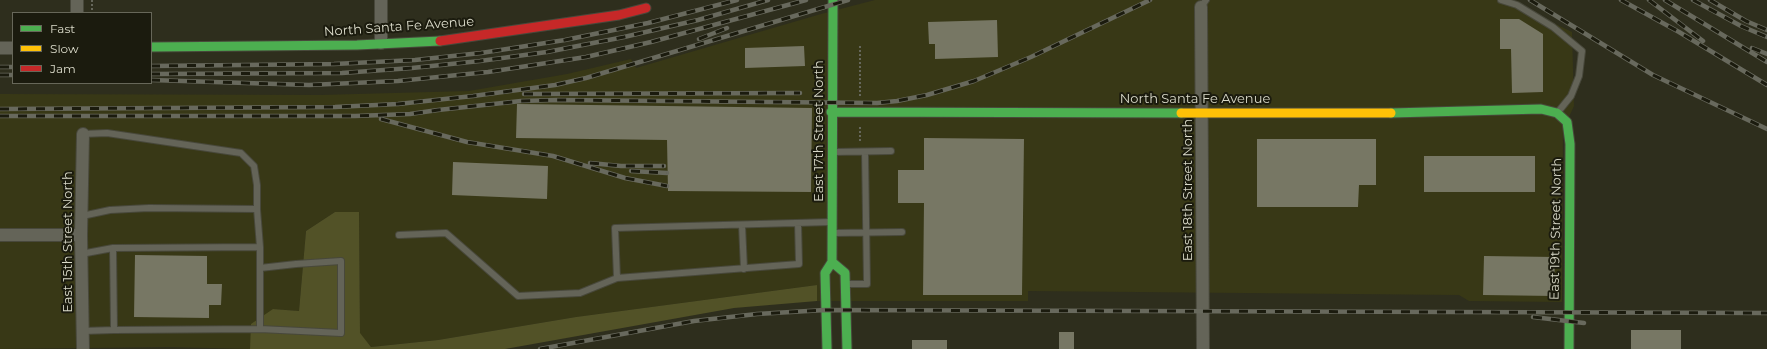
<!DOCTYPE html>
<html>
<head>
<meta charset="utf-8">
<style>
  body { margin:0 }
  #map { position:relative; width:1767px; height:349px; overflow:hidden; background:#2e2e1d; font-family:Montserrat,sans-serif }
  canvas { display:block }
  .legend { position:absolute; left:12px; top:12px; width:140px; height:72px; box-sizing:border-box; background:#1b1b0e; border:1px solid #676759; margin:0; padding:5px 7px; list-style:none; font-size:12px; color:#dadac9 }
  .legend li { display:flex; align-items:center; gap:8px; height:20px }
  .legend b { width:20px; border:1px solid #676759 }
</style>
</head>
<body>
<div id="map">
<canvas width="1767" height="349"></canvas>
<ul class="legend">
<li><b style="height:5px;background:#4caf50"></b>Fast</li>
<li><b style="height:5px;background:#ffc107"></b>Slow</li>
<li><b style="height:5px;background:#c62828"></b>Jam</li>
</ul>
</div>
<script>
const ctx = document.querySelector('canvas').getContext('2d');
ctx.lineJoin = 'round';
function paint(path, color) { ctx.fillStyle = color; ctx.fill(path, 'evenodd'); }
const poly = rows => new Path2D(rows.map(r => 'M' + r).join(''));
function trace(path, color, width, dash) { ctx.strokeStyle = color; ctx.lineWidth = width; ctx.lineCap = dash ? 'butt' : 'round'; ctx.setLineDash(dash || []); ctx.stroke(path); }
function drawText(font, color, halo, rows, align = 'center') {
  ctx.font = font + ' Montserrat,sans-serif'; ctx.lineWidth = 4; ctx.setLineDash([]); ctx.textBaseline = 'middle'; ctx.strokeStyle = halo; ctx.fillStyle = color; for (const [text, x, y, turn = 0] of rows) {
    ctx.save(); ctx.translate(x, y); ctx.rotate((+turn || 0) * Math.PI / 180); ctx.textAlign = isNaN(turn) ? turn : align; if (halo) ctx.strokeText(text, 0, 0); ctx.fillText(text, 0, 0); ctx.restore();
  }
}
const built = poly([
  [875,0,1506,0,1572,32,1574,106,1563,130,1562,302,1469,301,1459,295,1028,291,1028,301,817,301,817,285,576,317,438,340,371,347,360,334,359,213,335,212,306,231,299,311,273,309,250,346,250,349,168,347,0,349,0,94,320,95,469,91,567,74,631,59,636,68,821,14]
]);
const green = poly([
  [335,212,359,212,360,333,371,347,438,340,576,317,817,285,817,301,734,308,505,349,250,349,251,324,273,309,299,311,306,231]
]);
const building = poly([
  [1500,19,1519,19,1543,34,1543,92,1512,93,1511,49,1500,49],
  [997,20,998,57,935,59,935,44,929,44,928,22],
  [804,46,805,66,745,68,745,48],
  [517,104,812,108,811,192,668,191,667,140,516,138],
  [924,138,1024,139,1022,295,923,295,924,203,898,203,898,170,924,170],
  [1257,139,1376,139,1376,185,1359,185,1358,207,1257,207],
  [1424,156,1535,156,1535,192,1424,192],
  [453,162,548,166,547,199,452,195],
  [135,255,207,256,207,284,222,284,221,305,209,305,209,318,134,317],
  [1484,256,1555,257,1554,296,1483,295],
  [1631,330,1681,330,1681,349,1631,349],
  [1059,332,1074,332,1074,349,1059,349],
  [912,340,947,340,947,349,912,349]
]);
const path = poly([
  [92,0,92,13],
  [860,46,860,97],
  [860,127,860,143]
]);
const lane = poly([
  [1501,0,1517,5,1553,27,1582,51,1579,76,1571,96,1558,112],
  [1201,7,1206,0],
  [833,152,891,151],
  [257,209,260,247],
  [82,216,110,210,149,208,257,209,257,185,254,166,241,153,107,133,83,134],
  [798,223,799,264,617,278,615,228,831,222],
  [742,225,744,269],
  [834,233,902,232],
  [399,235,446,233,518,296,580,293,617,278],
  [81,254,113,248],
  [847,284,867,284,865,152],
  [260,329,341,333,341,261,296,264,260,268],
  [82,331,114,330,260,329,260,247,113,248,114,330]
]);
const street = poly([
  [1201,7,1203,349],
  [77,13,77,0],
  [381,43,381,0],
  [0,48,13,48],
  [0,235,81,235],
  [83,349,81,235,83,134]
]);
const fast = poly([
  [151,47,357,45,440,41],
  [831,112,1181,113],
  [1391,113,1541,109,1557,113,1567,122,1570,144,1569,349],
  [832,262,845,273,847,349],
  [827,349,825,273,832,262,833,0]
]);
const slow = poly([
  [1181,113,1391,113]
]);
const jam = poly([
  [440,41,619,15,646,8]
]);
const rail = poly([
  [1530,0,1653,75,1767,129],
  [1621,0,1679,32,1767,85],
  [1649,0,1703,41],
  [1665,0,1767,62],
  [1693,0,1741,26,1767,37],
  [1710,0,1746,21,1767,30],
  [699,39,727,28],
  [1752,48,1767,54],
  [151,66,334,64,415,60,481,53,565,40,648,23,737,0],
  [0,67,13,67],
  [151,74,342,73,412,68,480,61,547,52,624,37,698,20,768,0],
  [0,75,13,75],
  [151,80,309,85,398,81,488,72,586,57,651,42,806,0],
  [524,94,800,93],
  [0,109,335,107,398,104,473,96,555,85,586,78,848,0],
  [0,116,355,116,410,114,438,110,521,101,557,100,877,103,897,101,927,95,974,81,1031,57,1150,0],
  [381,119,467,142,553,156,625,178,667,186],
  [590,163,621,166,664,166],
  [631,171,667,173],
  [1533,317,1584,323],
  [540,349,694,321,757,314,825,310,1767,313]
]);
const streetNames = [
  ["North Santa Fe Avenue",399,27,-4],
  ["North Santa Fe Avenue",1195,99],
  ["East 17th Street North",819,131,-90],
  ["East 18th Street North",1188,190,-90],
  ["East 19th Street North",1556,229,-89],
  ["East 15th Street North",68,242,-90]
];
paint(built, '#383816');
paint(green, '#525227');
paint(building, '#777764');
trace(lane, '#48483b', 8);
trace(street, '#48483b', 14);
trace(fast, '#48483b', 11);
trace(slow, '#48483b', 11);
trace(jam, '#48483b', 11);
trace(path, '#66675b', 2, [2, 2]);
trace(lane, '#646458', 6);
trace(street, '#646458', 12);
trace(fast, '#4caf50', 9);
trace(slow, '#ffc107', 9);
trace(jam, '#c62828', 9);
trace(rail, '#68695d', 4.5);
trace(rail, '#1b1b0e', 3, [9]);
drawText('13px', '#dadac9', '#1b1b0e', streetNames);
</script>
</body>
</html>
